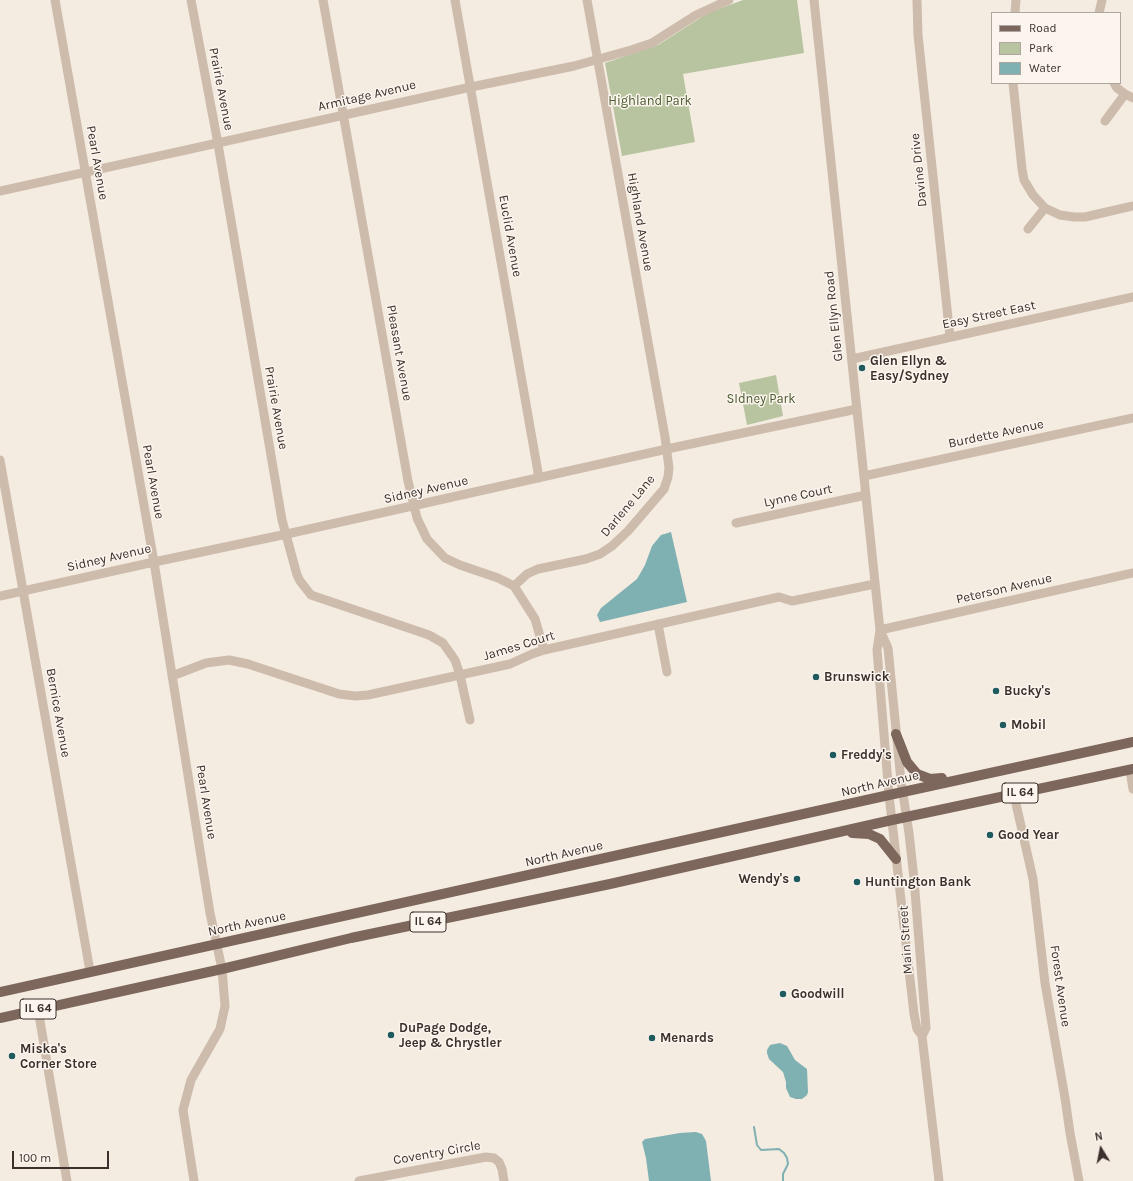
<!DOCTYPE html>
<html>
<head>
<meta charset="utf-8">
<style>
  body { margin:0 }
  #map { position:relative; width:1133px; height:1181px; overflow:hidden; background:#f4ebe1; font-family:Karla,sans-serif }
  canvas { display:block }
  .legend { position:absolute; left:991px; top:12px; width:130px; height:72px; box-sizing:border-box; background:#fbf5ee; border:1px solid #aea6a0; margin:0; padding:5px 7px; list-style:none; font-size:12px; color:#3b302b }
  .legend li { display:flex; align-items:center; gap:8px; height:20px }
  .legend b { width:20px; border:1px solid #aea6a0 }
  .north { position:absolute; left:1081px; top:1129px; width:40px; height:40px; -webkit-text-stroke:3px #fbf5ee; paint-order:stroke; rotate:350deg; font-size:11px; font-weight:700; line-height:16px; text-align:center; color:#3b302b }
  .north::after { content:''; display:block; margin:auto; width:14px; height:18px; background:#3b302b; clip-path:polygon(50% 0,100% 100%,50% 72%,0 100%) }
  .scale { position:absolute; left:12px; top:1151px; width:97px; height:18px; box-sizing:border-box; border:2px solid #3b302b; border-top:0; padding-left:5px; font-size:12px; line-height:14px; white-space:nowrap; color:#3b302b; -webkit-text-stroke:3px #fbf5ee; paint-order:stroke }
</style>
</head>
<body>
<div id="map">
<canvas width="1133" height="1181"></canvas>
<ul class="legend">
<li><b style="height:5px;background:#7d675c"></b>Road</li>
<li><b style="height:11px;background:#b8c4a0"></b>Park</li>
<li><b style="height:11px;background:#7fb0b2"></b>Water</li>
</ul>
<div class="north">N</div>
<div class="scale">100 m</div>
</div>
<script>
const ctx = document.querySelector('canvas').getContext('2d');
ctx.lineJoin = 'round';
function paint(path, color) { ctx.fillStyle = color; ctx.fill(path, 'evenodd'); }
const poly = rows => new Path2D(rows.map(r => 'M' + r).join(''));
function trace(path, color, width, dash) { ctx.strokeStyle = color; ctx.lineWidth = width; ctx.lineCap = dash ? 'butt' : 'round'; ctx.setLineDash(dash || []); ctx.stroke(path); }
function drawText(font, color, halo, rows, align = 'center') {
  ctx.font = font + ' Karla,sans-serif'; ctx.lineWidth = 3; ctx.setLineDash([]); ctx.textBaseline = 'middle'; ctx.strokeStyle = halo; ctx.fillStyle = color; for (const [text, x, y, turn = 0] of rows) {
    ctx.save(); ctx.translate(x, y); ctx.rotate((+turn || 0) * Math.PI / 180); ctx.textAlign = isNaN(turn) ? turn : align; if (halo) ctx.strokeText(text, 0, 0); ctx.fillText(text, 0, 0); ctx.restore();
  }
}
const green = poly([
  [743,0,797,0,804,53,683,74,695,142,622,156,605,63,658,45,708,13],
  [776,375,783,416,747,425,739,383]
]);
const water = poly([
  [671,532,687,602,600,622,597,615,601,608,637,579,645,565,652,546,661,535],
  [780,1043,787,1046,795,1060,807,1069,808,1092,807,1095,802,1099,796,1099,790,1097,786,1088,786,1082,783,1072,769,1059,767,1053,767,1050,770,1045],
  [696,1132,702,1134,706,1141,711,1181,649,1181,646,1158,642,1142,645,1139,680,1133]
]);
const stream = poly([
  [754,1127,757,1145,761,1150,779,1149,784,1153,787,1158,788,1164,783,1174,783,1181]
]);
const minor = poly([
  [55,0,154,562,210,913,222,969,225,1006,220,1029,191,1080,183,1110,194,1181],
  [191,0,218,144,282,520,297,575,300,581,311,595,429,635,443,643,455,660,460,675,470,720],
  [323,0,408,481,417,518,427,539,445,558,460,565,498,578,514,586,535,619,544,650],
  [455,0,539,478],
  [814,0,880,630,877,650,889,795,914,1014,917,1029,922,1036,939,1181],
  [917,0,918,35,950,337],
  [1015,13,1016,0],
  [1099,13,1102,0],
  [1013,83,1022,169,1024,180,1033,195,1045,208,1060,215,1074,217,1085,217,1133,206],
  [1114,83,1117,88,1125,94,1133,98],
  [1105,121,1125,94],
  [0,191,471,87,574,66,631,50,652,43,696,15,729,0],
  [1028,229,1045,208],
  [852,359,1133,297],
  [0,460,90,971],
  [864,476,1133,418],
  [736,523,866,495],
  [514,586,527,574,538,569,586,559,600,554,612,546,628,531,664,489,668,477,669,468,665,437,587,0],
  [0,596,154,562,287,534,667,449,857,409],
  [658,624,667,672],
  [880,630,888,648,901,781,909,833,914,879,926,1028,922,1036],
  [880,630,1133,573],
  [172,676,206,663,229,660,248,664,339,694,355,696,368,695,510,664,532,654,544,650,779,597,792,601,875,584],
  [1130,770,1133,789],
  [1014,795,1033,879,1045,983,1065,1098,1070,1133,1079,1181],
  [38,1009,67,1181],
  [359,1181,486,1157,494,1158,499,1162,502,1169,504,1181]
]);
const major = poly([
  [896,734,907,762,917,774,930,779,942,778],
  [852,833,869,834,880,839,896,859],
  [0,992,889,795,1133,742],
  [0,1018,222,969,351,938,610,884,892,820,1133,769]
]);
const markers = [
  [862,368,4,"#1f5a5e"],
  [816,677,4,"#1f5a5e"],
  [996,691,4,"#1f5a5e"],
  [1003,725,4,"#1f5a5e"],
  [833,755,4,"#1f5a5e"],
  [990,835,4,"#1f5a5e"],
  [797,879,4,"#1f5a5e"],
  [857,882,4,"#1f5a5e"],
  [783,994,4,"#1f5a5e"],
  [391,1035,4,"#1f5a5e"],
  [652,1038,4,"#1f5a5e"],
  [12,1056,4,"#1f5a5e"]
];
const shields = [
  [1020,793,36],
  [428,922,36],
  [38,1009,36]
];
const shieldNames = [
  ["IL 64",1020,793],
  ["IL 64",428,922],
  ["IL 64",38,1009]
];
const streetNames = [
  ["Prairie Avenue",221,89,79],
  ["Armitage Avenue",367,96,-13],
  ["Pearl Avenue",97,163,80],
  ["Davine Drive",919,170,-96],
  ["Highland Avenue",640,222,80],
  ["Euclid Avenue",510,236,80],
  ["Easy Street East",989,315,-12],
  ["Glen Ellyn Road",834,316,-96],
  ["Pleasant Avenue",399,353,80],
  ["Prairie Avenue",276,408,80],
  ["Burdette Avenue",996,434,-12],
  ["Pearl Avenue",153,482,80],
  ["Sidney Avenue",426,490,-13],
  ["Lynne Court",798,496,-12],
  ["Darlene Lane",628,506,-50],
  ["Sidney Avenue",109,558,-13],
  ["Peterson Avenue",1004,589,-13],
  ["James Court",519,646,-17],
  ["Bernice Avenue",58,713,80],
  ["North Avenue",880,784,-13],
  ["Pearl Avenue",206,802,81],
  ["North Avenue",564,854,-13],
  ["North Avenue",247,924,-12],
  ["Main Street",906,940,-94],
  ["Forest Avenue",1060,986,82],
  ["Coventry Circle",437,1153,-10]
];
const parkNames = [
  ["Highland Park",650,101],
  ["SIdney Park",761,399]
];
const poiNames = [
  ["Glen Ellyn &",870,361],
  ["Easy/Sydney",870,376],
  ["Brunswick",824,677],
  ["Bucky's",1004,691],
  ["Mobil",1011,725],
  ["Freddy's",841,755],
  ["Good Year",998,835],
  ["Wendy's",789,879,"right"],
  ["Huntington Bank",865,882],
  ["Goodwill",791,994],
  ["DuPage Dodge,",399,1028],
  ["Jeep & Chrystler",399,1043],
  ["Menards",660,1038],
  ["Miska's",20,1049],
  ["Corner Store",20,1064]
];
paint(green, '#b8c4a0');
paint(water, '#7fb0b2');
trace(stream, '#7fb0b2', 2);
trace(minor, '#cdbbac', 9);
trace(major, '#7d675c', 10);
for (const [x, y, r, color] of markers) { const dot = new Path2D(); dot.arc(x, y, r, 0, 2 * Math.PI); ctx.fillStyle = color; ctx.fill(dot); trace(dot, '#fbf5ee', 1.5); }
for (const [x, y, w] of shields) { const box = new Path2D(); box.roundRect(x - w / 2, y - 10, w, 20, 3); ctx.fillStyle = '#fbf5ee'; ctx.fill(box); trace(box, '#3b302b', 1); }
drawText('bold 12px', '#3b302b', null, shieldNames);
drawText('13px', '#3b302b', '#fbf5ee', streetNames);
drawText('13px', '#4a5a2e', '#fbf5ee', parkNames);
drawText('bold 13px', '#3b302b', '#fbf5ee', poiNames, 'left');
</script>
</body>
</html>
